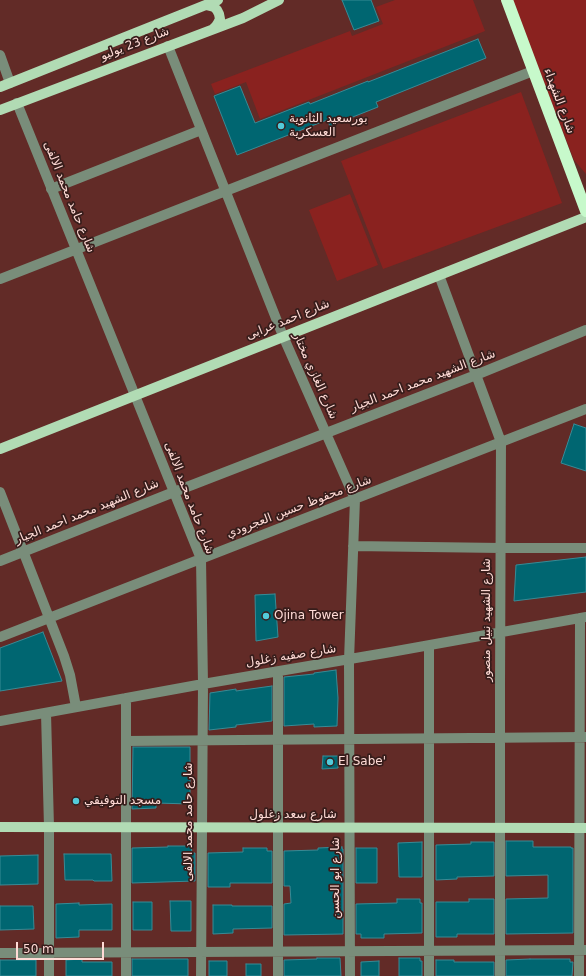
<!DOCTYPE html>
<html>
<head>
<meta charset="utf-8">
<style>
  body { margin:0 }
  #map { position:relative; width:586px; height:976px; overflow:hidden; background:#622b27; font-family:"DejaVu Sans",sans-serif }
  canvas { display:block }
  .scale { position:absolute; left:16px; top:942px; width:88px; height:18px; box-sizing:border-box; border:2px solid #ffdbd6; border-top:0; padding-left:5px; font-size:12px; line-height:14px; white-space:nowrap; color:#ffdbd6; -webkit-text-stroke:3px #371d1b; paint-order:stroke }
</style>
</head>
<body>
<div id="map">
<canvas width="586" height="976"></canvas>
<div class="scale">50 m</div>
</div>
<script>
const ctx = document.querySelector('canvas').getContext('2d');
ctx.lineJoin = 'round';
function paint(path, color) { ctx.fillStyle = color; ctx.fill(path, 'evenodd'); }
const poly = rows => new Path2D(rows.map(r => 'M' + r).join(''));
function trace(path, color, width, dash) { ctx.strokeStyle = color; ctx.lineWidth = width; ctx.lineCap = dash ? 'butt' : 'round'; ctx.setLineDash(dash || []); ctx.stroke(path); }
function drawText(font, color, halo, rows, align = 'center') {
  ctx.font = font + ' "DejaVu Sans","Noto Naskh Arabic",sans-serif'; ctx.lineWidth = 3.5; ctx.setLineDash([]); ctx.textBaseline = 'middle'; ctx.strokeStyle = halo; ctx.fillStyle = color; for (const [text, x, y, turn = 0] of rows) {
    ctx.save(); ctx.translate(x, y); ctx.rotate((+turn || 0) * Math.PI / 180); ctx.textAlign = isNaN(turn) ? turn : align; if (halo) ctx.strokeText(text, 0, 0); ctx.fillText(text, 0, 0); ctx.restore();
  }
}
const green = poly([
  [395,0,473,0,485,31,260,119,246,82,215,94,211,84,350,31,352,36,383,24,376,7],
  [512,0,586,0,586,174,574,160],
  [521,92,562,203,383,269,341,161],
  [350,194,378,265,337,281,309,210]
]);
const building = poly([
  [342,0,371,0,379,21,354,30,342,0],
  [478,39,486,58,376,102,378,107,330,126,327,120,237,155,214,96,240,86,255,123,309,102,310,104,368,81,368,82,478,39],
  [574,424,586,428,586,471,561,463,574,424],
  [586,557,586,592,514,601,516,565,586,557],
  [275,594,278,637,256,641,255,595,275,594],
  [43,632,62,681,0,691,0,648,43,632],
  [336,670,338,698,337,726,314,727,314,724,284,726,284,677,314,674,314,673,336,670],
  [272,686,272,721,236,725,236,727,209,730,210,693,236,689,236,691,272,686],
  [133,747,190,747,190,804,156,803,156,808,132,809,133,747],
  [323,756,338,756,338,768,322,769,323,756],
  [506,841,533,841,533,847,571,847,571,848,573,848,573,933,506,934,506,899,548,898,548,875,506,876,506,841],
  [422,842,422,877,399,877,398,843,422,842],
  [471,842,494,842,494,876,457,877,457,879,436,880,436,845,471,844,471,842],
  [168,846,191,846,192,853,195,853,195,881,132,883,132,848,168,847,168,846],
  [342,847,342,849,343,849,343,934,284,935,284,904,291,903,290,886,284,886,284,851,318,850,318,848,342,847],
  [243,848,267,848,267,851,272,851,272,883,230,883,230,887,208,887,208,853,243,852,243,848],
  [356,848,377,848,377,883,356,883,356,848],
  [64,854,111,854,112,881,94,881,93,880,65,880,64,854],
  [38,855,38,884,0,885,0,856,38,855],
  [397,899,420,899,420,903,422,903,422,933,384,934,384,938,361,938,361,934,356,934,356,904,397,903,397,899],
  [469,899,494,899,494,934,457,934,457,937,436,937,436,902,469,902,469,899],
  [170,901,191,901,191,931,171,931,170,901],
  [133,902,152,902,152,930,133,930,133,902],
  [79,903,79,905,112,904,112,930,79,930,79,937,56,938,56,904,79,903],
  [213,905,232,905,232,906,272,906,272,928,233,929,233,933,213,934,213,905],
  [0,906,33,906,34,929,0,930,0,906],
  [317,958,340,958,341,976,284,976,284,960,317,959,317,958],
  [399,958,420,958,420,961,422,961,422,976,399,976,399,958],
  [82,959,82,962,112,962,112,976,66,976,66,960,82,959],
  [132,959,188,959,188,976,132,976,132,959],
  [530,959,570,959,570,962,573,962,572,976,506,976,506,960,530,959],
  [0,960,36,960,36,976,0,976,0,960],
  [436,960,454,960,454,962,494,962,494,976,436,976,436,960],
  [209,961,227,961,227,976,209,976,209,961],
  [379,961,379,976,361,976,361,962,379,961],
  [246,964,261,964,261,976,246,976,246,964]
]);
const minor = poly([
  [168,46,283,336,355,499,349,660,350,976],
  [0,55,10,83],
  [17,103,201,559,203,684,201,976],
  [51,189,201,130],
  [439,275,501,442,500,686,500,976],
  [0,279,533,71],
  [0,492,64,656,70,675,76,707],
  [353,546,501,548,586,548],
  [0,561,174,492,476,375,586,330],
  [0,637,586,409],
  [278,672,278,976],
  [46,713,49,827,49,976],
  [0,721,203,684,391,652,586,617],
  [126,741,586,737],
  [0,953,586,950],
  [126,976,126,698],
  [429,976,429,646],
  [579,976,580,618]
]);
const major = poly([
  [206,5,214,7,217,10,219,14,220,19,218,23,216,26,213,29],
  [0,87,218,0],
  [0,110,243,18,279,0],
  [0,449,586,217],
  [0,827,586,828]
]);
const highway = poly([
  [507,0,586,211]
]);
const markers = [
  [281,126,4,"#53cbda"],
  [266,616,4,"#53cbda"],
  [330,762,4,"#53cbda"],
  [76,801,4,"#53cbda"]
];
const streetNames = [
  ["شارع 23 يوليو",135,44,-21],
  ["شارع الشهداء",559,101,69],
  ["شارع حامد محمد الالفى",69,197,68],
  ["شارع احمد عرابى",288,320,-22],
  ["شارع الغازي مختار",315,376,66],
  ["شارع الشهيد محمد احمد الجيار",423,381,-21],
  ["شارع حامد محمد الالفى",189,498,69],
  ["شارع محفوظ حسين العجرودي",299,507,-21],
  ["شارع الشهيد محمد احمد الجيار",87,512,-22],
  ["شارع الشهيد نبيل منصور",487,620,-90],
  ["شارع صفيه زغلول",291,656,-9],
  ["شارع سعد زغلول",293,815],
  ["شارع حامد محمد الالفى",189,822,-90],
  ["شارع ابو الحسن",336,878,-90]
];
const poiNames = [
  ["بورسعيد الثانوية",289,119],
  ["العسكرية",289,133],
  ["Ojina Tower",274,616],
  ["El Sabe'",338,762],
  ["مسجد التوفيقي",84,801]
];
paint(green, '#8a221f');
paint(building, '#006671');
trace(building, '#378b96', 1);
trace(minor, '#798d7a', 10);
trace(major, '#b1dbb4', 10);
trace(highway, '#c7f9cb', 12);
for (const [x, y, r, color] of markers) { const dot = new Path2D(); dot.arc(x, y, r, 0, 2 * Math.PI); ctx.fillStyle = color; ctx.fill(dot); trace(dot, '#371d1b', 1.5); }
drawText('12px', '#ffdbd6', '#371d1b', streetNames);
drawText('12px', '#ffdbd6', '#371d1b', poiNames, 'left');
</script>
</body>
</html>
